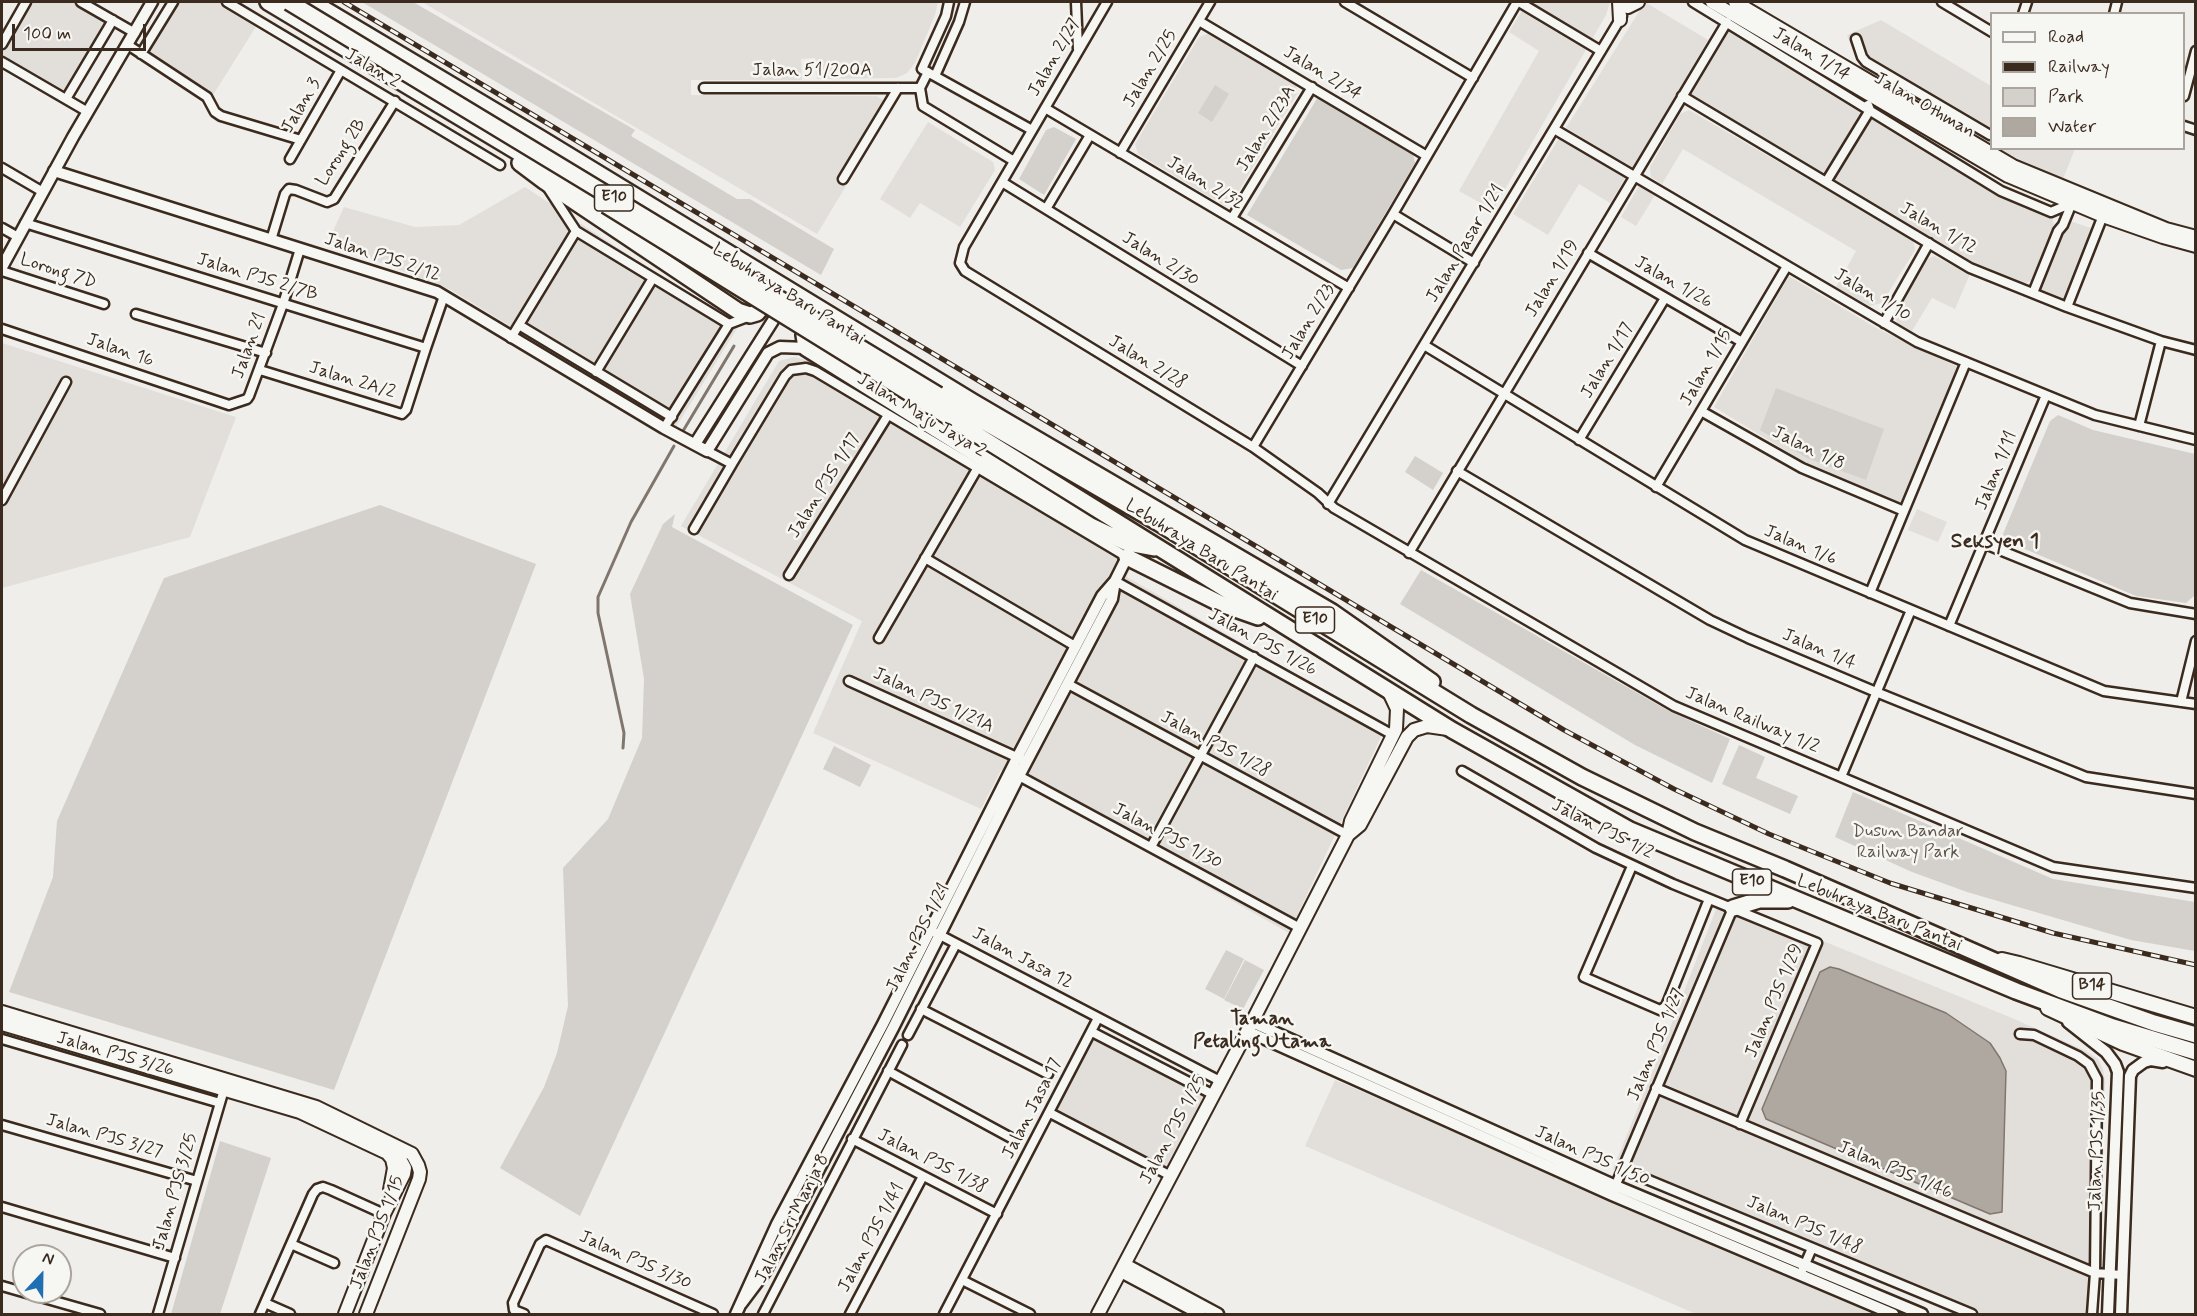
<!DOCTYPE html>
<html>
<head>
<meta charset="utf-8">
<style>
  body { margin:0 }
  #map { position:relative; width:2197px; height:1316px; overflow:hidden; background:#efeeea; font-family:Mynerve,sans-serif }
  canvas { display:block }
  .frame { position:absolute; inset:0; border:3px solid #3b2a1e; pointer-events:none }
  .legend { position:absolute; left:1990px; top:12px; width:195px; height:138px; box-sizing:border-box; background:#f6f6f2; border:2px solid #aba49d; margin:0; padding:8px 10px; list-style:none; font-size:18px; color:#3b2a1e }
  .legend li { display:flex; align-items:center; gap:12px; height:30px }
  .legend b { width:30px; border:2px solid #aba49d }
  .north { position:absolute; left:12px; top:1244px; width:60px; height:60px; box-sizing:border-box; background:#f6f6f2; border:2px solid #aba49d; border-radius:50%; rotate:22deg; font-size:16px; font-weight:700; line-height:24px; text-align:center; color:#3b2a1e }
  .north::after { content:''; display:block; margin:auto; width:21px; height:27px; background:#1f6fb2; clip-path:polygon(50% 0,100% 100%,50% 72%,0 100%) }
  .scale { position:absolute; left:12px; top:24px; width:134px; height:27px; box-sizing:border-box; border:3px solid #3b2a1e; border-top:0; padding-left:8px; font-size:18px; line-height:21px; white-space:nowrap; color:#3b2a1e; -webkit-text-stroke:4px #f6f6f2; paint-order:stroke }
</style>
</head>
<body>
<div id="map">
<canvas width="2197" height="1316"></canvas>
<div class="frame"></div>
<ul class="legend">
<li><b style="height:8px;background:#f6f6f2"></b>Road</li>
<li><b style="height:8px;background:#3b2a1e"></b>Railway</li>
<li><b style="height:16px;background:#d4d1cc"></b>Park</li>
<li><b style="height:16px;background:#afa8a1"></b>Water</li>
</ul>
<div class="north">N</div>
<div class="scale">100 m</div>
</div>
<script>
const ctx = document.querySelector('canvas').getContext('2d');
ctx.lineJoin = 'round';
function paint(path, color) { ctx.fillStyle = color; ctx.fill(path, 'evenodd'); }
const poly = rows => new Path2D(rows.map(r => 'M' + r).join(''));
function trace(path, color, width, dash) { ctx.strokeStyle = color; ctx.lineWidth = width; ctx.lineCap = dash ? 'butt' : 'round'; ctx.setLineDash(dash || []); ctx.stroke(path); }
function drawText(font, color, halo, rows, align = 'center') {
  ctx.font = font + ' Mynerve,sans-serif'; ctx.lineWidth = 5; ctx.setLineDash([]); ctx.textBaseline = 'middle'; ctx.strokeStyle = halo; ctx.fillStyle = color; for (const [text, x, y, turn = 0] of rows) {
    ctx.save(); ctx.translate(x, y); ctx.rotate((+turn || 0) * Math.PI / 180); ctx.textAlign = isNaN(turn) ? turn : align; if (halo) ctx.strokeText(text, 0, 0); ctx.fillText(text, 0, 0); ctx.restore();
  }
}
const built = poly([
  [33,2,73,2,106,22,64,92,2,56,2,53],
  [177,2,219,2,257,25,213,95,147,52],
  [422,2,938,2,935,15,915,63,907,73,896,78,817,79,815,58,801,59,802,80,691,80,691,95,877,96,883,100,836,180,846,186,817,234],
  [1527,2,1610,2,1606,15,1493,210,1459,191,1539,51,1509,32],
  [1645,2,1708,40,1633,168,1566,128],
  [1881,20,1991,86,1991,145,1861,69,1847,35],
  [1726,29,1862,111,1823,175,1688,94],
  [1210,33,1296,82,1297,94,1231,204,1225,206,1138,154,1135,144,1199,37],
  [1689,110,1913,240,1915,250,1882,303,1869,306,1836,287,1856,251,1683,149,1662,184,1651,177,1650,167,1680,114],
  [1870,116,2050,214,2054,224,2031,281,2023,284,1974,264,1832,180],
  [928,122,993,162,995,170,960,227,920,203,910,218,880,199],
  [1559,138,1626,177,1610,203,1579,184,1548,235,1513,214],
  [1997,149,2075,148,2075,149,2063,179],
  [1639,186,1655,195,1636,226,1621,217],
  [525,187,738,327,676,427,451,290,328,242,344,207,415,227,459,225],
  [2067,220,2091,228,2062,301,2038,291],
  [1934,256,1970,274,1955,309,1932,298,1912,331,1897,323,1895,313,1925,260],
  [1789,276,1878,329,1958,367,1903,504,1806,463,1714,407],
  [2,343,236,417,190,537,2,588],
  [794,357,814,362,1135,556,1127,577,1386,726,1289,933,1001,770,981,809,813,733,862,621,681,526,779,361],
  [1917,509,1947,522,1938,542,1908,530],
  [1720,899,2012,1018,2086,1051,2098,1059,2103,1069,2105,1081,2099,1314,1953,1314,1613,1169,1662,1048],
  [1093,1037,1207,1095,1168,1169,1055,1110],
  [1335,1080,1885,1314,1696,1314,1305,1146]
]);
const green = poly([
  [362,2,413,2,635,130,631,136,737,199,750,199,834,249,821,275],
  [1215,85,1229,94,1212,122,1198,113],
  [1318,97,1413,154,1415,163,1353,268,1341,270,1247,215],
  [1054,127,1076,139,1044,195,1019,179,1046,130],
  [1776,388,1884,429,1866,480,1807,458,1760,430],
  [2058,415,2093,430,2195,454,2195,595,2186,603,2136,596,2006,541,2003,534,2050,421],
  [1415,456,1443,473,1433,490,1405,472],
  [380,505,536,564,334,1090,9,992,53,877,57,821,164,578],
  [675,514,672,527,853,625,580,1216,500,1168,544,1087,557,1053,568,1006,563,868,608,819,642,738,644,679,630,594,663,524],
  [1421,570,1669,711,1730,739,1712,783,1635,745,1400,604],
  [1739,745,1765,757,1756,778,1798,796,1790,814,1722,784],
  [834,746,871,765,860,787,823,769],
  [1853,792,2053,879,2195,902,2195,951,2131,940,1967,892,1912,872,1835,837],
  [1226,950,1244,959,1224,999,1205,989],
  [1245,960,1264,970,1243,1009,1224,1000],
  [220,1141,271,1158,220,1314,171,1314]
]);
const water = poly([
  [1830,967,1839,969,1946,1013,1990,1043,2000,1058,2006,1071,2002,1212,1990,1214,1766,1119,1762,1109,1820,972,1830,967]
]);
const stream = poly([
  [683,431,734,346],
  [623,748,624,733,598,613,598,597,631,522,674,446]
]);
const minor = poly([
  [81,2,135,33],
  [227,2,500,165],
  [949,2,946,16,922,69,1032,130],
  [1076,2,1078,49],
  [1107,2,964,247,960,263,965,271,1253,447,1318,493,1334,508,1674,706,2053,867,2196,888],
  [1345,2,1473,78],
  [1519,2,1601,51],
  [1693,2,2001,191,2051,212,2072,203],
  [1942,2,1992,32],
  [2023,14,2027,2],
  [2114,14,2117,2],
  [1199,21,1427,156],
  [1856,39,1862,57,1866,62,1990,135],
  [2,44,26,2],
  [128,45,207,97,215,112,221,116,301,140],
  [141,54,173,2],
  [2,62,88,112],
  [928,72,920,88,923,106,1014,161],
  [935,76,959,22,965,2],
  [704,88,920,88],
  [1682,96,1970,268,2067,307,2161,341,2196,350],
  [2184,96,2196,51],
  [66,99,113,20],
  [1045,108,1349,288],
  [2184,126,2196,130],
  [1554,129,1917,342,2095,415,2196,440],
  [1120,153,1210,2],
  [290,159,341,70],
  [2,168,43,192],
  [843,179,898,88],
  [1002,182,1302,366],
  [1826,182,1870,110,1868,105],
  [548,188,576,231,729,324],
  [1046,209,1090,135],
  [1393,214,1474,263],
  [1232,218,1312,87],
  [25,223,426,348,444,296],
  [2,228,18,237],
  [271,240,285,194,289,189,296,190,327,202,334,199,395,101],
  [1588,253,1742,342],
  [2,271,104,304],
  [2033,293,2058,231,2063,225,2072,203],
  [2067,307,2104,213],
  [136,314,266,353],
  [1884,323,1929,243],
  [519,325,672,417],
  [2,329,229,405,247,399,249,396,283,304,300,249],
  [511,338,576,231],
  [1424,345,1745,540,2104,691,2196,704],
  [260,370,402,414,406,410,426,348],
  [596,372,653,278],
  [1701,411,1802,468,1904,511],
  [2139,426,2161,341],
  [664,428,729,324,750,316],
  [1579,440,1665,298],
  [1253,447,1393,214,1517,2],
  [707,451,732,464,785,376,791,370,806,368,815,371,1127,557],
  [1457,471,1710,620,1748,638,1876,692,2086,777,2196,794],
  [1656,487,1787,266],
  [2,500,66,382],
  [1328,504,1622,16],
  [694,529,732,464],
  [1985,544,2130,603,2196,614],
  [1409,553,1727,22],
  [925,558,1075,646],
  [789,575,888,415],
  [1115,581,1393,735],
  [1870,593,1966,362],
  [1949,626,2046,395],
  [879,638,977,469],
  [849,681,1023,760],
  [1068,684,1348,835],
  [2181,702,2196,641],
  [1462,771,1596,848,1673,884,1817,943,1740,1124],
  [1019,776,1300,928],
  [1841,777,1911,610],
  [1151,847,1254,657],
  [1632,866,1584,977,1660,1010,1666,1006,1709,899],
  [936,933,1220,1081],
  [921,1009,1048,1074],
  [1092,1032,1214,1095],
  [2020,1034,2034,1035,2078,1056,2089,1064,2097,1079,2095,1273,2092,1314],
  [908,1035,956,944],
  [2,1039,220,1103],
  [888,1071,1015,1140],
  [1656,1088,2095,1273,2122,1275],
  [1050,1113,1171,1176],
  [2,1125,197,1181],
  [852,1139,997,1214],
  [1622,1169,1972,1314],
  [1614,1189,1733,908],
  [2,1207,175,1258],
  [291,1244,334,1263],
  [1803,1269,1812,1248],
  [962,1280,1030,1314],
  [2,1286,100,1314],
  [265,1303,290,1314],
  [158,1314,225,1086],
  [260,1314,313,1194,317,1189,323,1187,331,1190,384,1214],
  [524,1314,514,1310,513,1303,540,1244,546,1240,713,1314],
  [763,1314,902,1045],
  [850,1314,923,1176],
  [944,1314,1098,1018]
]);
const tertiary = poly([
  [54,171,437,292,664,428,707,451,768,353,780,347,806,348],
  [2,267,73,137,152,2],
  [695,444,774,319,785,311],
  [1252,1022,1616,1186,1922,1314],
  [2068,1022,2106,1052,2115,1064,2118,1072,2108,1314],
  [1247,1031,1612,1195,1893,1314],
  [1125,1264,1218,1314],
  [1121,1272,1200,1314],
  [741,1304,765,1272,893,1028,1019,776,1112,599,1115,581,1127,557],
  [736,1314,777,1224,883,1024,1017,758,1102,596,1115,581],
  [2121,1314,2130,1076,2133,1070,2144,1062,2151,1060,2163,1062]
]);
const secondary = poly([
  [1619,2,1620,20],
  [1712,2,2008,176,2103,216,2163,237,2196,246],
  [1735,2,2013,166,2166,229,2196,237],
  [1628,7,1638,2],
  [1348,835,1360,825,1407,737,1414,730,1427,726,1448,729],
  [2,1012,316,1107,412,1154,418,1165,420,1172,419,1179,366,1314],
  [2,1024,300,1112,400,1159,405,1168,404,1174,384,1214,345,1314],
  [387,1153,392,1159,394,1168,390,1190],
  [1098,1314,1252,1022,1348,835,1351,821,1396,729,1397,709,1389,692]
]);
const primary = poly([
  [2002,960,2019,964,2196,1017],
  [2048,1008,2123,1043,2196,1069]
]);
const motorway = poly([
  [268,2,606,205],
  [312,2,540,138,973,402,1332,612,1432,682],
  [520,163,544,181,738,311,750,315,757,313,765,303,768,291],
  [816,322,810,325,804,335,806,348,1091,526,1127,543,1154,548],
  [938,395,1159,523,1471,715,1582,777,1695,832,1785,869,2061,990,2154,1023,2196,1035],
  [929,405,1452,730,1630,830,2016,991,2113,1027,2196,1052],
  [1127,557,1221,604,1258,617],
  [1733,908,1759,900,1788,900]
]);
const rail = poly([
  [344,2,1564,730,1674,789,1769,834,1890,883,2053,933,2196,965]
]);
const motorwayBridge = poly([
  [289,2,938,395],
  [606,205,929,405]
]);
const shields = [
  [614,198,39],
  [1315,620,39],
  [1752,882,39],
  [2092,986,39]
];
const shieldNames = [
  ["E10",614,198],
  ["E10",1315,620],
  ["E10",1752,882],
  ["B14",2092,986]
];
const streetNames = [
  ["Jalan 1/14",1811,55,31],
  ["Jalan 2/27",1055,58,-60],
  ["Jalan 2",372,69,31],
  ["Jalan 2/25",1151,69,-59],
  ["Jalan 51/200A",812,71],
  ["Jalan 2/34",1322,74,31],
  ["Jalan 3",302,106,-60],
  ["Jalan Othman",1924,106,30],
  ["Jalan 2/23A",1267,129,-59],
  ["Lorong 2B",342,153,-57],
  ["Jalan 2/32",1205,184,31],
  ["Jalan 1/12",1938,229,30],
  ["Jalan Pasar 1/21",1466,244,-59],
  ["Jalan PJS 2/12",382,258,18],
  ["Jalan 2/30",1160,260,32],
  ["Lorong 7D",58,272,18],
  ["Jalan PJS 2/7B",257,278,17],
  ["Jalan 1/19",1553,279,-59],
  ["Jalan 1/26",1673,283,30],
  ["Lebuhraya Baru Pantai",788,295,32],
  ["Jalan 1/10",1872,296,31],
  ["Jalan 2/23",1309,322,-59],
  ["Jalan 21",250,346,-70],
  ["Jalan 16",120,351,19],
  ["Jalan 1/17",1608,361,-59],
  ["Jalan 2/28",1147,363,31],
  ["Jalan 1/15",1707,368,-60],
  ["Jalan 2A/2",352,381,17],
  ["Jalan Maju Jaya 2",921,416,31],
  ["Jalan 1/8",1808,449,26],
  ["Jalan 1/11",1997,471,-68],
  ["Jalan PJS 1/17",825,486,-58],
  ["Jalan 1/6",1800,546,23],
  ["Lebuhraya Baru Pantai",1201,551,32],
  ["Jalan PJS 1/26",1262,643,29],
  ["Jalan 1/4",1819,650,23],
  ["Jalan PJS 1/21A",933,701,25],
  ["Jalan Railway 1/2",1752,721,23],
  ["Jalan PJS 1/28",1215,745,28],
  ["Jalan PJS 1/2",1602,830,27],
  ["Jalan PJS 1/30",1167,837,28],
  ["Lebuhraya Baru Pantai",1879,914,22],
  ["Jalan PJS 1/21",919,938,-63],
  ["Jalan Jasa 12",1022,959,28],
  ["Jalan PJS 1/29",1775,1001,-67],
  ["Jalan PJS 1/27",1657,1045,-67],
  ["Jalan PJS 3/26",115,1055,16],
  ["Jalan Jasa 17",1033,1109,-63],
  ["Jalan PJS 1/25",1174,1130,-62],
  ["Jalan PJS 3/27",104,1137,16],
  ["Jalan PJS 1/35",2098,1151,-88],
  ["Jalan PJS 1/50",1592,1157,24],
  ["Jalan PJS 1/38",932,1162,27],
  ["Jalan PJS 1/46",1895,1171,23],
  ["Jalan PJS 3/25",176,1192,-74],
  ["Jalan Sri Manja 8",793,1219,-63],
  ["Jalan PJS 1/48",1804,1226,23],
  ["Jalan PJS 1/15",378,1233,-69],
  ["Jalan PJS 1/41",872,1238,-62],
  ["Jalan PJS 3/30",635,1261,24]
];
const parkNames = [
  ["Dusun Bandar",1908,832],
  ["Railway Park",1908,853]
];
const neighbourhoodNames = [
  ["Taman",1262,1020],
  ["Petaling Utama",1262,1043]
];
const quarterNames = [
  ["Seksyen 1",1995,543]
];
paint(built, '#e2dfdb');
paint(green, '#d4d1cc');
paint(water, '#afa8a1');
trace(water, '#81766d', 1.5);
trace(stream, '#81766d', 3);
trace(minor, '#3b2a1e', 13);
trace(tertiary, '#3b2a1e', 15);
trace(secondary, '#3b2a1e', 16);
trace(primary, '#3b2a1e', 18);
trace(motorway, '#3b2a1e', 20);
trace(minor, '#f6f6f2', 8);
trace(tertiary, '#f6f6f2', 10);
trace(secondary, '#f6f6f2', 12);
trace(primary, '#f6f6f2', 14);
trace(motorway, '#f6f6f2', 15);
trace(rail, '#3b2a1e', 5);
trace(rail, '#f6f6f2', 3, [9]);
trace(motorwayBridge, '#3b2a1e', 20, []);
trace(motorwayBridge, '#f6f6f2', 15);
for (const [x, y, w] of shields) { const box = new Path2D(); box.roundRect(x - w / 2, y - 13, w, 26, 4.5); ctx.fillStyle = '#f6f6f2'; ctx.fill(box); trace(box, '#3b2a1e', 1.5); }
drawText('bold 16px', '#3b2a1e', null, shieldNames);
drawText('18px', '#3b2a1e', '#f6f6f2', streetNames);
drawText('18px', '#61544a', '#f6f6f2', parkNames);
drawText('bold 20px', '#3b2a1e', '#f6f6f2', neighbourhoodNames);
drawText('bold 21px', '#3b2a1e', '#f6f6f2', quarterNames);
</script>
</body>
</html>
